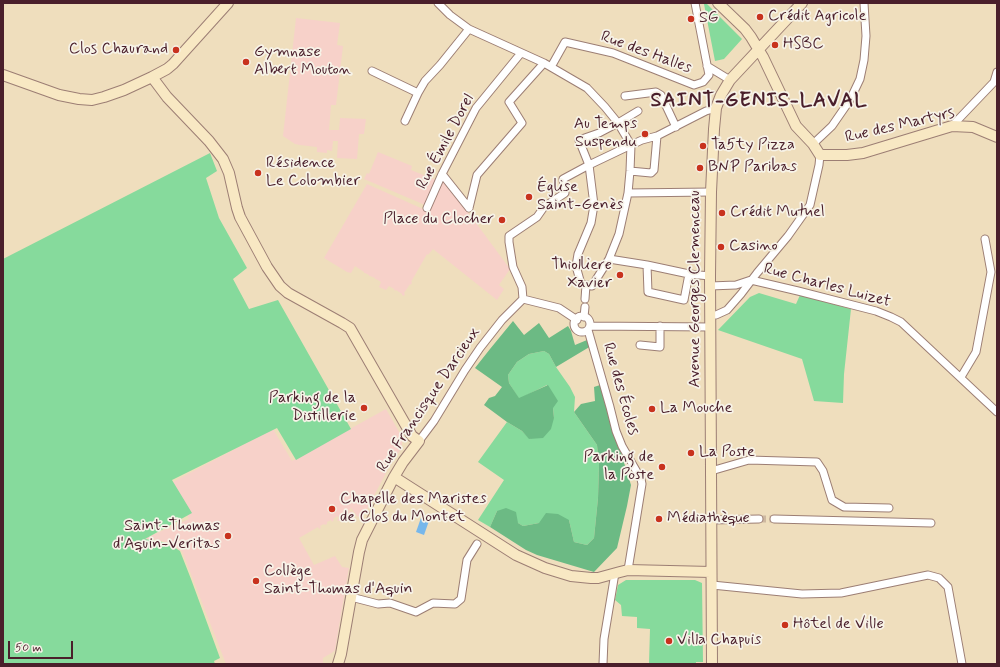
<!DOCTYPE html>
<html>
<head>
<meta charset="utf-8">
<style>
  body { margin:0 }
  #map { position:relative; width:1000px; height:667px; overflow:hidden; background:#efdebd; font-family:Mynerve,sans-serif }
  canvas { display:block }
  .frame { position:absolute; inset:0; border:4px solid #4a1f2b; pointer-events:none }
  .scale { position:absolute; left:8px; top:641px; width:65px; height:18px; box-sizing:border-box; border:2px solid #4a1f2b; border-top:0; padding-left:5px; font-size:12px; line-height:14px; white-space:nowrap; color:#4a1f2b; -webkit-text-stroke:3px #f7f3e8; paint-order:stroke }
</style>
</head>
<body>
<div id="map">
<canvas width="1000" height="667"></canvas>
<div class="frame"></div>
<div class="scale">50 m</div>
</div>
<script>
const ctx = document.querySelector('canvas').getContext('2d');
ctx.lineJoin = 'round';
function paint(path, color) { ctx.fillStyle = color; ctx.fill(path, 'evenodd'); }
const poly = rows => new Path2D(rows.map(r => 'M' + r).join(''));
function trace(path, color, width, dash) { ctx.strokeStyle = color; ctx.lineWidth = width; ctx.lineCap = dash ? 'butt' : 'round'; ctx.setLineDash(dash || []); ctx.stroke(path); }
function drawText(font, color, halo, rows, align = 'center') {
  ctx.font = font + ' Mynerve,sans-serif'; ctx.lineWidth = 3.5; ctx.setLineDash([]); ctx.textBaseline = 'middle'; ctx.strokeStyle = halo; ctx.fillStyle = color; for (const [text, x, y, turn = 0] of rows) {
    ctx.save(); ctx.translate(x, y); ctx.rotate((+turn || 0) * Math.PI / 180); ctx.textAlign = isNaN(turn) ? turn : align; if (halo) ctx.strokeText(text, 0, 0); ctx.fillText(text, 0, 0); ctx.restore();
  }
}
const built = poly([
  [296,18,340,23,337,45,343,46,336,105,331,105,329,130,339,130,340,118,366,119,364,134,359,134,357,159,337,158,338,141,333,141,332,151,327,150,327,153,317,152,317,147,300,145,295,144,283,136],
  [378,152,412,166,411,170,436,180,425,205,364,179,367,173,369,174],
  [443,180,476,223,510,269,499,285,504,289,497,300,433,249,428,255,427,254,411,282,412,282,411,285,410,284,404,293,405,294,404,296,402,295,402,294,396,290,395,291,394,289,389,286,386,290,379,287,381,282,376,279,375,279,375,278,370,276,369,276,369,275,365,273,364,273,364,272,355,266,351,273,347,272,324,258,367,184,423,209,424,208,430,210],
  [386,409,402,437,402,445,399,452,389,467,365,513,358,517,351,508,349,510,350,512,352,511,353,513,351,514,352,516,350,517,349,515,342,519,343,521,341,522,340,521,338,521,337,520,339,518,337,516,333,519,334,520,332,522,331,520,327,522,327,524,325,525,324,524,320,526,321,528,319,529,318,527,299,538,314,565,335,556,342,567,349,568,335,650,333,652,323,658,323,662,324,664,226,664,182,551,166,542,151,539,139,541,189,519,171,483,273,429,292,461]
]);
const green = poly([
  [706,3,742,39,724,59,715,61,704,4],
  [210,153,217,171,206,178,219,218,247,268,233,279,249,309,278,300,351,429,296,460,277,428,172,480,192,513,145,539,168,543,180,551,191,579,220,658,214,661,215,664,3,664,3,259],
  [759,293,796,304,800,295,851,309,844,374,843,403,814,401,802,359,718,330,750,297],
  [544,351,549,354,556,367,570,387,575,397,574,412,597,445,599,465,598,498,594,538,587,545,574,542,569,520,539,523,523,526,497,511,490,527,478,520,504,480,478,462,507,422,522,431,530,439,554,418,553,408,547,385,519,399,509,383,508,375,517,362,529,354],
  [626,580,695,580,702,583,703,662,696,662,696,664,649,664,650,629,637,628,637,617,622,616,621,605,615,600,618,585]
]);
const forest = poly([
  [513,321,524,335,539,323,549,338,568,326,571,331,575,345,587,340,591,346,556,367,549,354,544,351,529,354,517,362,508,375,509,383,519,398,548,385,558,401,553,408,554,418,551,429,543,438,529,439,522,431,507,422,484,405,489,398,495,396,502,387,475,368,490,349],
  [600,385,631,485,627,506,617,548,594,572,537,555,526,550,490,527,497,511,506,508,516,512,518,523,523,526,539,523,546,513,558,514,569,520,574,542,587,545,594,538,598,498,599,465,597,445,574,412,581,404,595,401,594,387]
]);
const water = poly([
  [422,515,430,518,424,535,416,532]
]);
const streetTunnel = poly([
  [759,519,774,519]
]);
const street = poly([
  [438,3,450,15,469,29,544,63,587,88,605,107,618,123,631,145],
  [707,66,730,80],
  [551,67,565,42,613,53,694,85,703,82,709,75,695,3],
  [372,71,418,93],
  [625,96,656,92,661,95,676,127],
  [405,121,418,93,425,81,440,65,469,29],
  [952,126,994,82,997,72],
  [813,144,832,126,850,100,860,79,864,60,866,36,864,3],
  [631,145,630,171,628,193,619,234,609,259,592,286,581,284,576,266,578,254,591,223,594,205,589,165,579,140,599,133,618,123,638,111],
  [630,171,651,173,654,170,657,136],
  [442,174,469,208],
  [628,193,711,192],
  [427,208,442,174,476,108,521,53],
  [469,208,477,175,522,123,509,102,544,63],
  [609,259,647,265,689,274,710,276],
  [647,265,648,292,684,300,689,274],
  [710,286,736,285,751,280,798,291,876,311,891,317,901,322,997,412],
  [523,299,522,287,513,267,509,242,509,236,537,217,544,207,565,193,563,179,589,165,631,145,642,140,657,136,706,111,716,108],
  [523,299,559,308,577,320],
  [585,299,586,285],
  [710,315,716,315,727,310,741,294,757,273,788,236,810,205,819,165,820,155],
  '574 324a8 8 0 1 1 16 0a8 8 0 1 1-16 0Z',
  [584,317,585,307],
  [590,326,710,327],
  [588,330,610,407,616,431,622,446,641,479,642,484,628,570],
  [640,345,660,347,660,326],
  [961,377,976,352,991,272,985,239],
  [419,441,434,421,465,370,480,348,502,320,523,299],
  [711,471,749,460,817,462,823,471,832,500,844,507,889,508],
  [774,519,931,523],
  [711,520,759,519],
  [712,585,802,594,841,593,928,575,939,578,948,587,962,664],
  [351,597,378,604,390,603,416,612,433,603,455,604,461,599,467,560,477,544],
  [603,664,604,639,615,573]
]);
const secondary = poly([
  [718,3,745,29,751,37,763,57,796,126,813,144,820,155,847,155,863,153,952,126,973,127,997,137],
  [3,75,59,95,79,99,92,100,104,97,124,90,152,77,167,69,173,64,228,3],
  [152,77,167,97,209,141,223,159,229,173,237,208,240,217,267,267,280,286,288,293,342,323,350,328,412,436,419,441,403,462,394,477,362,540,359,552,341,654,338,664],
  [394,477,516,555,545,568,571,576,591,578,598,578,620,572,628,570,711,572],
  [712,664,710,276,711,192,714,129,716,108,721,95,730,80,802,3]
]);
const markers = [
  [760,17,4,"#c8321e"],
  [691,19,4,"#c8321e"],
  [775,45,4,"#c8321e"],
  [176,50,4,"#c8321e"],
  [246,62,4,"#c8321e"],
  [645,134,4,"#c8321e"],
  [703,146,4,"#c8321e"],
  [700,168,4,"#c8321e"],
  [258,173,4,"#c8321e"],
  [529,197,4,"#c8321e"],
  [722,213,4,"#c8321e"],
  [502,220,4,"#c8321e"],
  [721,247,4,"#c8321e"],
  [620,275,4,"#c8321e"],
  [364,408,4,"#c8321e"],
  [652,409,4,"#c8321e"],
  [691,453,4,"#c8321e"],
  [662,467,4,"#c8321e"],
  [332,509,4,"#c8321e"],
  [659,519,4,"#c8321e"],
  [228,536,4,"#c8321e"],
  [256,581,4,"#c8321e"],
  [785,625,4,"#c8321e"],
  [669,641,4,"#c8321e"]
];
const poiNames = [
  ["Crédit Agricole",768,17],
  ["SG",699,19],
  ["HSBC",783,45],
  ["Clos Chaurand",168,50,"right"],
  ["Gymnase",254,53],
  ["Albert Mouton",254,71],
  ["Au Temps",637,125,"right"],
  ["Suspendu",637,143,"right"],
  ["Ta5ty Pizza",711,146],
  ["Résidence",266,164],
  ["Le Colombier",266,182],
  ["BNP Paribas",708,168],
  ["Église",537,188],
  ["Saint-Genès",537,206],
  ["Crédit Mutuel",730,213],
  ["Place du Clocher",494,220,"right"],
  ["Casino",729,247],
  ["Thiolliere",612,266,"right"],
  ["Xavier",612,284,"right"],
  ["Parking de la",356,399,"right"],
  ["Distillerie",356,417,"right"],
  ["La Mouche",660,409],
  ["La Poste",699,453],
  ["Parking de",654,458,"right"],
  ["la Poste",654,476,"right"],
  ["Chapelle des Maristes",340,500],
  ["de Clos du Montet",340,518],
  ["Médiathèque",667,519],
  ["Saint-Thomas",220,527,"right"],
  ["d'Aquin-Veritas",220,545,"right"],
  ["Collège",264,572],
  ["Saint-Thomas d'Aquin",264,590],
  ["Hôtel de Ville",793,625],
  ["Villa Chapuis",677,641]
];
const streetNames = [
  ["Rue des Halles",646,53,20],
  ["Rue des Martyrs",900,126,-13],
  ["Rue Émile Dorel",446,142,-62],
  ["Rue Charles Luizet",827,286,15],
  ["Avenue Georges Clemenceau",696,289,-90],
  ["Rue des Écoles",620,389,74],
  ["Rue Francisque Darcieux",429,400,-56]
];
const districtNames = [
  ["SAINT-GENIS-LAVAL",759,102]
];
paint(built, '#f7d1c9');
paint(green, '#86da9c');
paint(forest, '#6cba84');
paint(water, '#77b7eb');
trace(streetTunnel, '#ceb8a0', 7, [7, 3.5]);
trace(street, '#9c7e74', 9);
trace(secondary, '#9c7e74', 12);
trace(street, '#fff', 7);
trace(secondary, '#f8e8c3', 10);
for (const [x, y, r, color] of markers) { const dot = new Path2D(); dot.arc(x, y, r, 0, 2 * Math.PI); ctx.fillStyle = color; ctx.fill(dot); trace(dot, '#f7f3e8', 1.5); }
drawText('16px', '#4a1f2b', '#f7f3e8', poiNames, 'left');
drawText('16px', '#4a1f2b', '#f7f3e8', streetNames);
ctx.letterSpacing = '1px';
drawText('bold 20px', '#4a1f2b', '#f7f3e8', districtNames);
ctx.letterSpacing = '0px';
</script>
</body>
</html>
